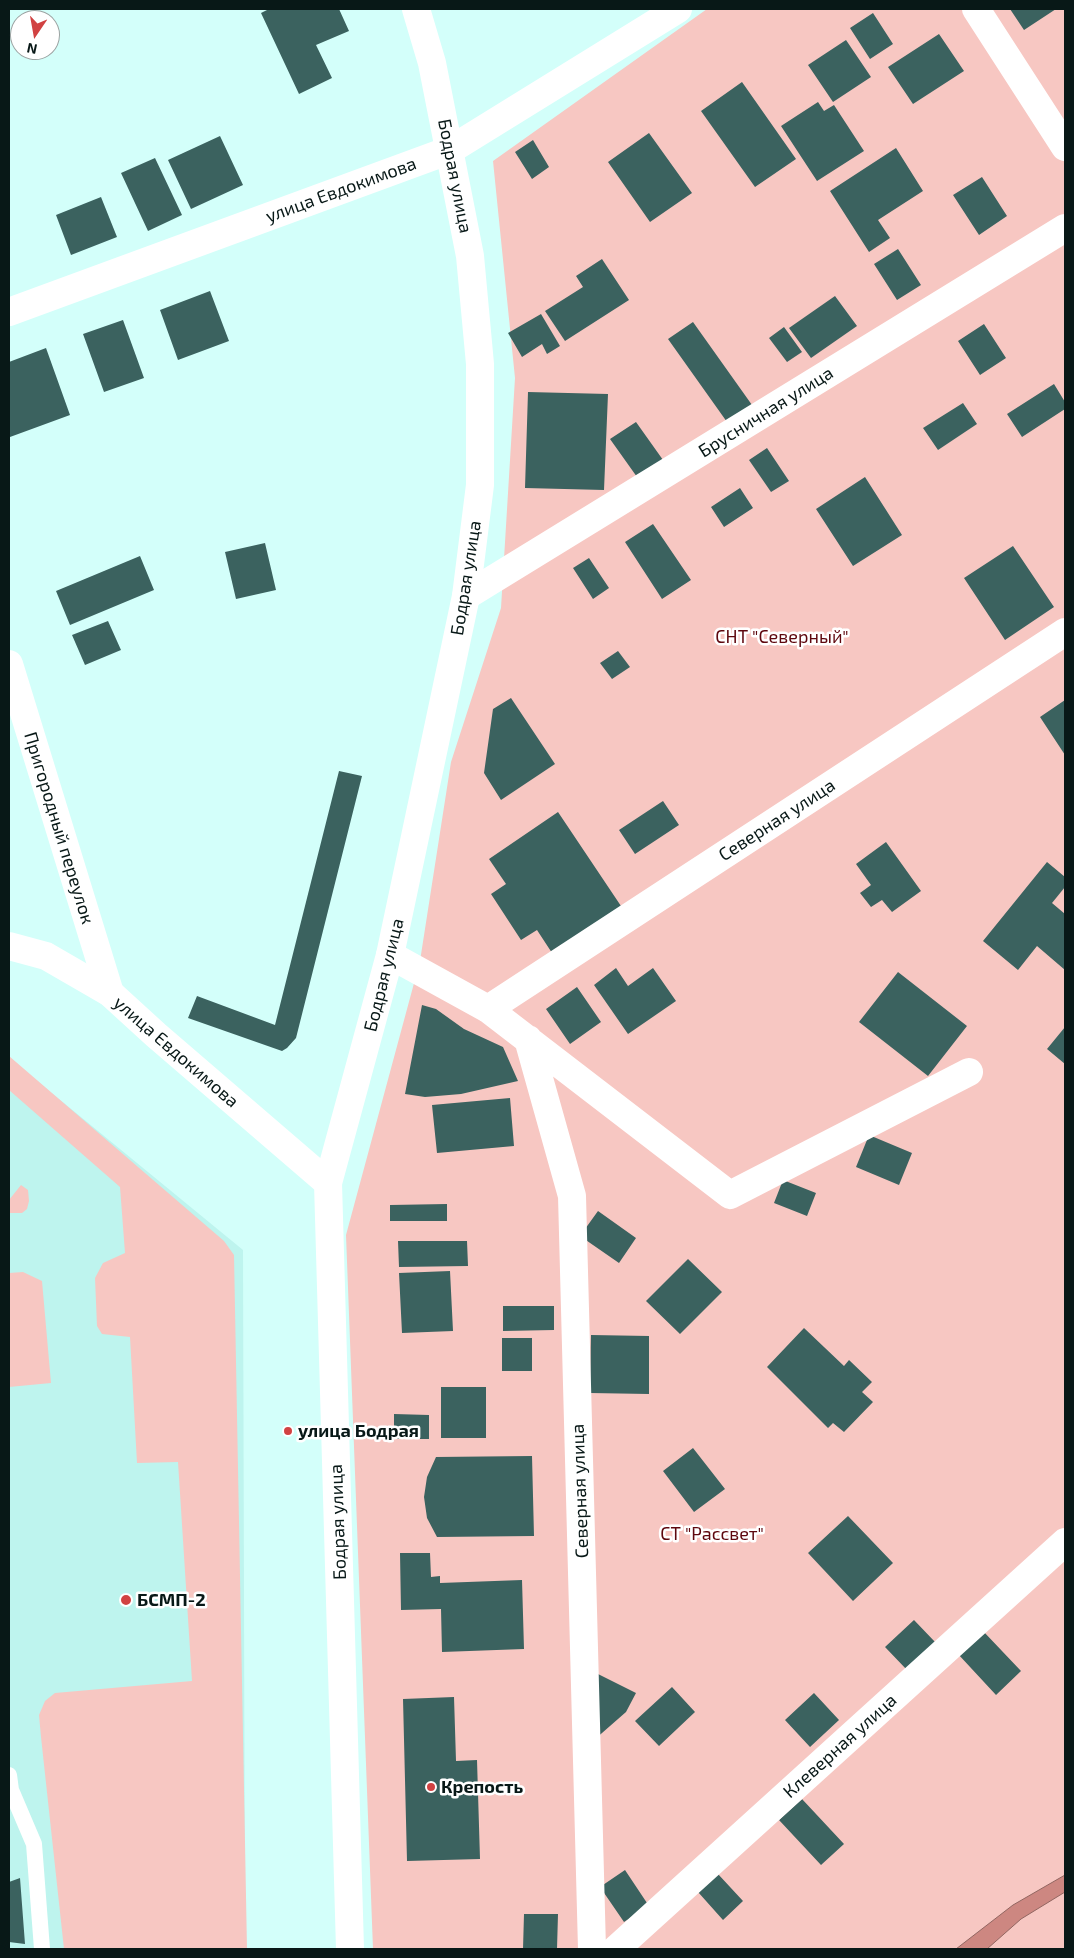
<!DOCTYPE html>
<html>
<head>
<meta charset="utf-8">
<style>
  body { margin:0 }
  #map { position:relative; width:1074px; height:1958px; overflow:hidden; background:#d3fffa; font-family:"Exo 2",sans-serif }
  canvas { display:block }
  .frame { position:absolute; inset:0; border:10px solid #081817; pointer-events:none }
  .north { position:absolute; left:10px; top:10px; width:50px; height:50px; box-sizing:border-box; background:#fff; border:1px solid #9ca3a2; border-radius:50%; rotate:192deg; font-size:14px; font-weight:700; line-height:20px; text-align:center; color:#081817 }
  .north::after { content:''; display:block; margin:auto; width:18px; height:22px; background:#d14242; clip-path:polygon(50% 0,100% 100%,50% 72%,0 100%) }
</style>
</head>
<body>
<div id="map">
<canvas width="1074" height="1958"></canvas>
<div class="frame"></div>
<div class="north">N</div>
</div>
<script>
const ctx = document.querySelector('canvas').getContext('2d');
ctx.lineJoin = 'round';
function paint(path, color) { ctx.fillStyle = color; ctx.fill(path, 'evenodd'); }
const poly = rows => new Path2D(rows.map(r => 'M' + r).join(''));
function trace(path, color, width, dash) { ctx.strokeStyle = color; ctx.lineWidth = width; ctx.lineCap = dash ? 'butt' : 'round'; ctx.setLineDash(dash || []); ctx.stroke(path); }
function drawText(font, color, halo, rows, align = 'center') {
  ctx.font = font + ' "Exo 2",sans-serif'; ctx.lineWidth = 5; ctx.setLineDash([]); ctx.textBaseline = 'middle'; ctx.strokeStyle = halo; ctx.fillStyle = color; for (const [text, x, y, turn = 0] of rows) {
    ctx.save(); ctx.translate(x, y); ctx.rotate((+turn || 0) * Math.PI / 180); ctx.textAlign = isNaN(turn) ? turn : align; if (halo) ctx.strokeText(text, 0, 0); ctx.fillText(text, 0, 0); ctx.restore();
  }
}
const built = poly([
  [9,1058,243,1250,245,1949,9,1949]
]);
const green = poly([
  [707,9,1065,9,1065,1949,373,1949,346,1235,420,961,451,762,501,608,515,378,493,161],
  [9,1056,224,1241,234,1255,247,1949,64,1949,41,1737,39,1715,45,1701,55,1693,192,1681,178,1462,137,1463,130,1337,102,1334,97,1326,95,1278,103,1263,125,1253,120,1187,9,1090],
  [21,1185,28,1190,29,1201,27,1209,22,1213,9,1213,9,1200],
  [23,1272,42,1281,51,1383,9,1387,9,1273]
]);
const water = poly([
  [1065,1875,1065,1892,1021,1919,987,1949,956,1949,1013,1905,1065,1875]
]);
const building = poly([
  [269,9,339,9,349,31,316,45,332,78,299,94,261,13],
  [1010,9,1056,9,1024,30],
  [873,13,893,44,870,59,850,28],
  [939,34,964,71,913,104,888,67],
  [846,40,871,77,833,102,808,65],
  [742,82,796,159,755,187,701,111],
  [818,102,824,111,834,105,864,151,817,181,781,126],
  [649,133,692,193,650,222,608,162],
  [220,136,243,185,191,209,168,160],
  [533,140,549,167,532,179,515,152],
  [896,148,923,191,878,220,890,238,869,252,830,191],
  [155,158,182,215,148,231,121,173],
  [982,177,1007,216,979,235,953,195],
  [101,197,117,237,71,255,56,215],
  [898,249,921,285,897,300,874,264],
  [602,259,629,300,565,341,545,311,583,287,576,276],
  [210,291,229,341,178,360,160,310],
  [835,296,857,326,811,358,789,328],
  [541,314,560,346,547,354,542,344,522,357,508,333],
  [123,320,144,378,104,392,83,334],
  [693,322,752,405,727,422,668,339],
  [984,324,1006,358,980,375,958,341],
  [784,327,802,352,787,362,769,338],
  [46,348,70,415,10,437,9,362],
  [1054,384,1065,402,1065,409,1022,437,1007,414],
  [528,392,608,394,604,490,525,488],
  [963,403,977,424,938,450,923,428],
  [636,422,668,467,642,484,610,439],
  [767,448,789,481,771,492,749,460],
  [865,477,902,535,853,566,816,509],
  [740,488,753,508,724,527,711,507],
  [653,524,691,580,662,599,625,542],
  [265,543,276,590,236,599,225,552],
  [1013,546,1054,607,1005,640,964,578],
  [140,556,154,590,70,625,56,591],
  [589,558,609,588,593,599,573,568],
  [108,621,121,650,85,665,72,635],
  [618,651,630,667,612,679,600,663],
  [511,698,555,764,501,800,484,773,493,709],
  [1065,700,1065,755,1040,717],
  [339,771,362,776,296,1038,287,1048,282,1051,188,1018,197,996,275,1025],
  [663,801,679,825,635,854,619,830],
  [558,812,623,909,554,956,537,930,521,940,491,894,506,884,489,859],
  [886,842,921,891,892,912,882,900,871,907,860,893,871,885,856,864],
  [1047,862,1065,877,1065,887,1052,903,1065,914,1065,970,1037,946,1018,970,983,941],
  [616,968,628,986,653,968,676,1001,628,1034,594,985],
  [898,972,967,1026,928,1076,859,1022],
  [577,987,601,1022,570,1044,546,1009],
  [422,1005,436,1009,464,1029,503,1047,518,1081,461,1094,425,1097,405,1094],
  [1065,1027,1065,1064,1047,1049],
  [510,1098,514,1146,437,1153,432,1105],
  [869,1135,912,1153,899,1185,856,1167],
  [783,1180,816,1193,807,1216,774,1203],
  [447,1204,447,1221,390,1221,390,1205],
  [598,1211,636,1238,619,1263,580,1236],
  [398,1241,467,1241,468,1266,399,1267],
  [688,1259,722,1292,680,1334,646,1301],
  [450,1271,453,1331,402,1333,399,1273],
  [503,1306,554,1306,554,1330,503,1331],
  [804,1328,844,1366,849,1360,872,1382,862,1392,873,1402,844,1432,833,1423,828,1428,767,1367],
  [591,1335,649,1336,649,1394,590,1393],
  [502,1338,532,1338,532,1371,502,1371],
  [441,1387,486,1387,486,1438,441,1438],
  [394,1414,429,1415,429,1439,394,1439],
  [693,1448,725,1489,694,1512,663,1471],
  [532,1456,534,1536,437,1537,427,1518,424,1497,427,1477,436,1457],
  [848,1516,893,1563,853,1601,808,1553],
  [400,1553,430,1553,431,1577,440,1576,440,1583,522,1580,524,1649,442,1652,441,1609,401,1610],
  [914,1620,936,1643,907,1670,885,1647],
  [983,1631,1021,1671,996,1695,958,1654],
  [596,1673,636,1693,626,1712,594,1740],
  [672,1687,695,1712,659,1746,635,1721],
  [814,1693,839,1720,810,1747,785,1720],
  [454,1697,456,1761,477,1760,480,1859,407,1861,403,1699],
  [802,1799,844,1844,821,1865,779,1820],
  [625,1870,649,1906,624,1922,600,1887],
  [718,1874,743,1901,723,1920,698,1892],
  [20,1878,25,1944,9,1942,9,1882],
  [524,1914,558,1914,557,1949,523,1949]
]);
const service = poly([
  [9,1775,11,1790,34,1844,42,1949]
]);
const minor = poly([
  [976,9,1065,147],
  [9,312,450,150,678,9],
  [466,596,1065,228],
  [9,664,110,993],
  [390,955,488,1009,730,1195,969,1072],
  [488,1009,1065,632],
  [528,1039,572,1196,592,1949],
  [616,1949,1065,1542]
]);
const tertiary = poly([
  [328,1183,390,955,466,596,480,485,480,364,470,256,432,63,416,9]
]);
const secondary = poly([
  [9,946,46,956,110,993,156,1035,328,1183,350,1949]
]);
const markers = [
  [288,1431,5,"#d14242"],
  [126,1600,6,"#d14242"],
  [431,1787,5,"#d14242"]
];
const streetNames = [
  ["Бодрая улица",455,176,79],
  ["улица Евдокимова",341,190,-20],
  ["Брусничная улица",766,412,-32],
  ["Бодрая улица",466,578,-81],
  ["Северная улица",777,820,-33],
  ["Пригородный переулок",59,828,73],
  ["Бодрая улица",384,975,-76],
  ["улица Евдокимова",176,1052,41],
  ["Северная улица",580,1491,-92],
  ["Бодрая улица",338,1522,-92],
  ["Клеверная улица",840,1746,-42]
];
const parkNames = [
  ["СНТ \"Северный\"",782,637],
  ["СТ \"Рассвет\"",712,1534]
];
const poiNames = [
  ["улица Бодрая",298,1431],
  ["БСМП-2",137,1600],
  ["Крепость",441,1787]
];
paint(built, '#bef4ee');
paint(green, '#f7c7c2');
paint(water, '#cd8781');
trace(water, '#926661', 1);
paint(building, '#3b625f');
trace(service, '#fff', 16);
trace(minor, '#fff', 28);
trace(tertiary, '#fff', 28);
trace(secondary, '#fff', 28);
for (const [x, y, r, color] of markers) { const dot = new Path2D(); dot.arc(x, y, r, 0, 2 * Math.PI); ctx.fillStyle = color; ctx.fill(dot); trace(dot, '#fff', 2); }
drawText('18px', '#081817', '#fff', streetNames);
drawText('18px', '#5e070e', '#fff', parkNames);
drawText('bold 18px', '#081817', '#fff', poiNames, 'left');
</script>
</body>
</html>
